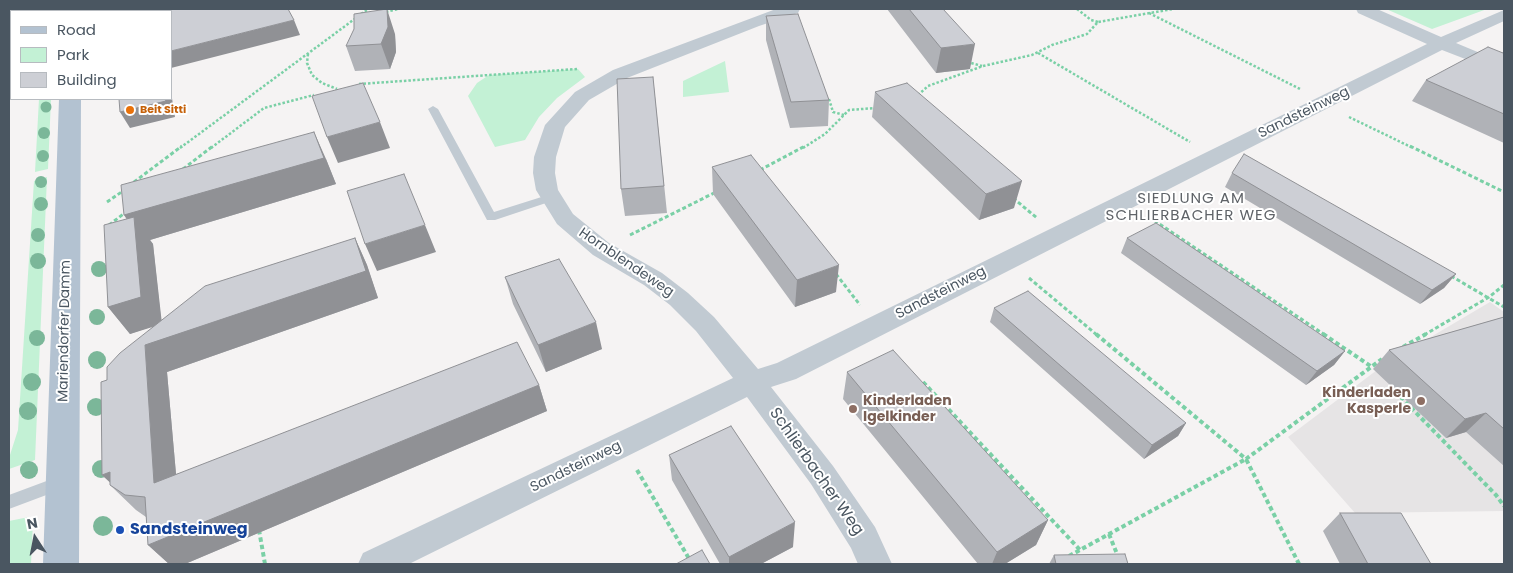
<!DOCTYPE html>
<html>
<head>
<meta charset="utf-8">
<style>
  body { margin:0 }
  #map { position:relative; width:1513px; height:573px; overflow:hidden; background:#f5f3f3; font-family:Poppins,sans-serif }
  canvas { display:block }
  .frame { position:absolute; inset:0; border:10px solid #4a5661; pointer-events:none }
  .legend { position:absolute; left:10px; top:10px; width:162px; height:90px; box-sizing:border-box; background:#fff; border:1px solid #b7bbc0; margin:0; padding:6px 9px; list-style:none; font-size:15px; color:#4a5661 }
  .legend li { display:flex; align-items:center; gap:10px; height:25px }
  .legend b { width:25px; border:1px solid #b7bbc0 }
  .north { position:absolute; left:10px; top:513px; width:50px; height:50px; -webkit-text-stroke:4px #fff; paint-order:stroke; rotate:349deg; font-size:14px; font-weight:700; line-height:20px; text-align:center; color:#4a5661 }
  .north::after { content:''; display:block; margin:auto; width:18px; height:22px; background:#4a5661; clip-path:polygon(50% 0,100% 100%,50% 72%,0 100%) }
</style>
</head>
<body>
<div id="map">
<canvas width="1513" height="573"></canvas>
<div class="frame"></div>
<ul class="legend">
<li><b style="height:6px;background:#b3c2d1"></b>Road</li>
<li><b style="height:14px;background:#c3f1d5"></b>Park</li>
<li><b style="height:14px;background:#cdcfd5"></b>Building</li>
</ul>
<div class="north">N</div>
</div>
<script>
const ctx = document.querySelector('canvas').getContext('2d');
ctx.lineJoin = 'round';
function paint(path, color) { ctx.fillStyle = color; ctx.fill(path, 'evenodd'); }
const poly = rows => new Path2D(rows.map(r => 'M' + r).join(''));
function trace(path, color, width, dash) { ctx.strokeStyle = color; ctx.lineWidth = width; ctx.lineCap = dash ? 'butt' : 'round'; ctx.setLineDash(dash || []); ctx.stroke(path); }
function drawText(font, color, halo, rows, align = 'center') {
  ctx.font = font + ' Poppins,sans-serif'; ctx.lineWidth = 4; ctx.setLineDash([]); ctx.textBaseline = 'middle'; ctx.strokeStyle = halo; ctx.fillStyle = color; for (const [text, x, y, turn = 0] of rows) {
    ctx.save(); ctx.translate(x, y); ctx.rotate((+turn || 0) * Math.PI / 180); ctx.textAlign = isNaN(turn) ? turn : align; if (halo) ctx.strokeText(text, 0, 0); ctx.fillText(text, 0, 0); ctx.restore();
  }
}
const education = poly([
  [1490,302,1504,312,1504,511,1355,513,1288,437,1385,364]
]);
const green = poly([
  [1386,9,1487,9,1432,29],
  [725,61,729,92,683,97,683,81],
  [578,69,585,77,557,98,539,117,525,140,495,147,468,96,477,83,489,75],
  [39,99,51,99,48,169,35,172],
  [47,177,35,460,9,469,9,458,18,430,34,181],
  [29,517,33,521,31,564,9,564,9,521]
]);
const pathFar2 = poly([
  [1077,9,1091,20,1098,22],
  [386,12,398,9],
  [1149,13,1300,89],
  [361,14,369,9],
  [1038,53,1190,142],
  [308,54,307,63,312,75,322,83,337,89],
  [968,60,971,63,982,66],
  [359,84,577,69],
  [918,95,928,86,983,66,1032,55,1052,45,1087,34,1098,22,1173,9],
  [829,99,833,112,844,115],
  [1349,117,1413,148],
  [180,148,356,18],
  [211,148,264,108,314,95],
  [803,148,825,134,849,110,876,108]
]);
const pathFar1 = poly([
  [1410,146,1504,192],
  [183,169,213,146],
  [760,170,805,146],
  [134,182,182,146],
  [1013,198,1037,218],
  [107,202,123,191],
  [1149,217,1325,335],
  [109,225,126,212],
  [630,235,716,192],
  [836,274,860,305],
  [1451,276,1504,307],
  [1029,278,1097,335],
  [1424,335,1489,297,1504,285]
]);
const path = poly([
  [1096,334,1246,459,1382,359],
  [1323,334,1372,367],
  [1403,347,1426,334],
  [923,382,1080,550],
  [1390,386,1496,495,1504,506],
  [637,470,691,562,687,564],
  [259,530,265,564],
  [1109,534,1121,564],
  [1069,556,1246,459,1299,564]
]);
const lane = poly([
  [433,106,438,109,494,212,551,194,557,198,555,200,495,220,487,220,428,109,433,106],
  [60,476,65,478,68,483,65,488,9,509,9,495,60,476]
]);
const street = poly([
  [776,9,800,9,798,13,759,26,627,78,589,100,565,127,556,157,555,173,558,190,573,214,609,243,662,273,688,293,714,317,758,369,777,363,1427,44,1358,13,1356,9,1377,9,1441,37,1504,10,1504,21,1456,43,1504,63,1504,74,1442,50,796,379,771,387,833,466,875,527,892,564,858,564,851,548,811,484,747,397,409,564,358,564,363,553,733,378,696,331,670,305,644,285,593,255,557,224,536,190,533,173,534,157,545,125,575,92,613,70,776,9]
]);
const primary = poly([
  [62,9,80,9,80,11,62,11,62,9],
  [59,99,81,99,79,564,43,564,59,99]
]);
const trees = [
  [46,107,5.5],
  [44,133,6],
  [43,156,6],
  [41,182,6],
  [41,204,7],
  [38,235,7],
  [38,261,8],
  [99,269,8],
  [97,317,8],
  [37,338,8],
  [97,360,9],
  [32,382,9],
  [96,407,9],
  [28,411,9],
  [101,469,9],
  [29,470,9],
  [103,526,10]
];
const wall = poly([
  [887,9,943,9,970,69,936,73],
  [766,16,829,100,828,126,790,128,766,40],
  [395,34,396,52,390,69,355,71,346,46],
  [1504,52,1504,143,1412,101,1426,80],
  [653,77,667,213,625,216,621,189],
  [875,92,1014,208,979,220,872,117],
  [326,159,336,184,150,240,153,244,161,320,355,238,367,265,378,298,167,372,176,474,539,385,547,411,185,564,169,564,148,545,146,517,136,510,110,485,110,482,102,475,107,380,153,326,130,334,108,307,126,219],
  [712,167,836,292,795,307,713,194],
  [1232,173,1456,274,1444,288,1420,304,1225,187],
  [1127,238,1345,351,1334,365,1306,385,1121,253],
  [505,277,602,349,546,372,513,304],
  [994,308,1186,423,1178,436,1144,459,990,322],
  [1504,317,1504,466,1466,432,1446,438,1373,369,1389,350],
  [847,372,1048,520,1036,545,1005,564,978,564,843,399],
  [669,455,793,547,761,564,720,564,672,480],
  [1340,513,1431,564,1340,564,1323,531],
  [1054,555,1128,564,1049,564]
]);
const shadedWall = poly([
  [387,9,395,34,396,52,390,69,381,44],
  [294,20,300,35,171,68,171,51],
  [975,44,970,69,936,73,941,48],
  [171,92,175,117,130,128,120,112,165,99,171,99],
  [380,122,390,148,338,163,327,137],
  [314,132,326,159,336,184,150,240,153,244,162,324,130,334,108,307,135,232,124,215],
  [1022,181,1014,208,979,220,986,194],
  [425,225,436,252,377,271,365,244],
  [355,238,367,265,378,298,167,372,179,508,154,483,145,345],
  [839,265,836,292,795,307,797,280],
  [1456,274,1444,288,1420,304,1432,290],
  [596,322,602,349,546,372,538,345],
  [1345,351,1334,365,1306,385,1317,371],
  [539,385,547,411,185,564,169,564,148,545],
  [1486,413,1466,432,1446,438,1465,419],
  [1186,423,1178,436,1144,459,1152,445],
  [110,472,119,491,102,475],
  [1048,520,1036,545,1005,564,992,564,997,552],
  [795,522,793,547,761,564,729,564,729,557]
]);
const building = poly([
  [112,9,288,9,294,20,171,51,171,11,110,11,112,9],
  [387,9,388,27,381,44,346,46,354,29,354,14,387,9],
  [909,9,943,9,975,44,941,48,909,9],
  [798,14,829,100,791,102,766,16,798,14],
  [1488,47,1503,53,1504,52,1504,114,1426,80,1488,47],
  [653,77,664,186,621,189,617,79,653,77],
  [363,83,380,122,327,137,312,96,363,83],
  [907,83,1022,181,986,194,875,92,907,83],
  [119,99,165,99,166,101,120,112,119,99],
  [314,132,324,158,124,215,121,185,314,132],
  [1244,154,1456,274,1432,290,1232,173,1244,154],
  [751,155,839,265,797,280,712,167,751,155],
  [404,174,425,225,365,244,347,191,404,174],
  [134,217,141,297,108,307,104,225,134,217],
  [1156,223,1345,351,1317,371,1127,238,1156,223],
  [355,238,366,271,145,345,154,483,517,342,539,385,148,545,145,497,125,495,110,485,110,472,102,475,101,382,107,380,107,367,120,353,205,286,355,238],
  [559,259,596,322,538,345,505,277,559,259],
  [1028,291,1186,423,1152,445,994,308,1028,291],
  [1504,317,1504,429,1486,413,1465,419,1389,350,1504,317],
  [893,350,1048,520,997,552,847,372,893,350],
  [731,426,795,522,729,557,669,455,731,426],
  [1340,513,1401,513,1431,564,1368,564,1340,513],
  [702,550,710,564,676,564,702,550],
  [1125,554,1128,564,1056,564,1054,555,1125,554]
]);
const markers = [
  [130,110,5,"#e8710a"],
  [1421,401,5,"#8d6e63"],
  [853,409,5,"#8d6e63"],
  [120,530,5,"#1a4fb4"]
];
const farFoodnames = [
  ["Beit Sitti",140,110]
];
const streetNames = [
  ["Sandsteinweg",1304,113,-26],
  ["Hornblendeweg",626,263,34],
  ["Sandsteinweg",941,293,-27],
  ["Mariendorfer Damm",65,331,-89],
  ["Sandsteinweg",576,467,-26]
];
const educationNames = [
  ["Kinderladen",1411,393],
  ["Kasperle",1411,409],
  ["Kinderladen",863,401,"left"],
  ["Igelkinder",863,417,"left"]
];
const neighbourhoodNames = [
  ["SIEDLUNG AM",1191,199],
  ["SCHLIERBACHER WEG",1191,216]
];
const nearStreetnames = [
  ["Schlierbacher Weg",816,472,55]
];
const nearTransitnames = [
  ["Sandsteinweg",130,530]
];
paint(education, '#e6e4e5');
paint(green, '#c3f1d5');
trace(pathFar2, '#7ad0a6', 2.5, [2.5, 2]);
trace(pathFar1, '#7ad0a6', 3, [4, 2.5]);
trace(path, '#7ad0a6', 4, [4.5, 3]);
paint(lane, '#c1cad2');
paint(street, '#c1cad2');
paint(primary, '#b3c2d1');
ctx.fillStyle = '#7bb799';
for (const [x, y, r] of trees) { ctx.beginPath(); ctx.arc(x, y, r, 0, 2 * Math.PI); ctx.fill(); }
paint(wall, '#b0b2b7');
paint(shadedWall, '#909195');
paint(building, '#cdcfd5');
trace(building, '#909195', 1);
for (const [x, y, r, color] of markers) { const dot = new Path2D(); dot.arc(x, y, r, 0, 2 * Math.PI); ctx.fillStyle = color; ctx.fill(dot); trace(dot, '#fff', 2); }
drawText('bold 11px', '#c56008', '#fff', farFoodnames, 'left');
drawText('14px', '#4a5661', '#fff', streetNames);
drawText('bold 14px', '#785e54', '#fff', educationNames, 'right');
ctx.letterSpacing = '1px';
drawText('15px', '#5f6368', '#fff', neighbourhoodNames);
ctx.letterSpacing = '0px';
drawText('16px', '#4a5661', '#fff', nearStreetnames);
drawText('bold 16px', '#164399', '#fff', nearTransitnames, 'left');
</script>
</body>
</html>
